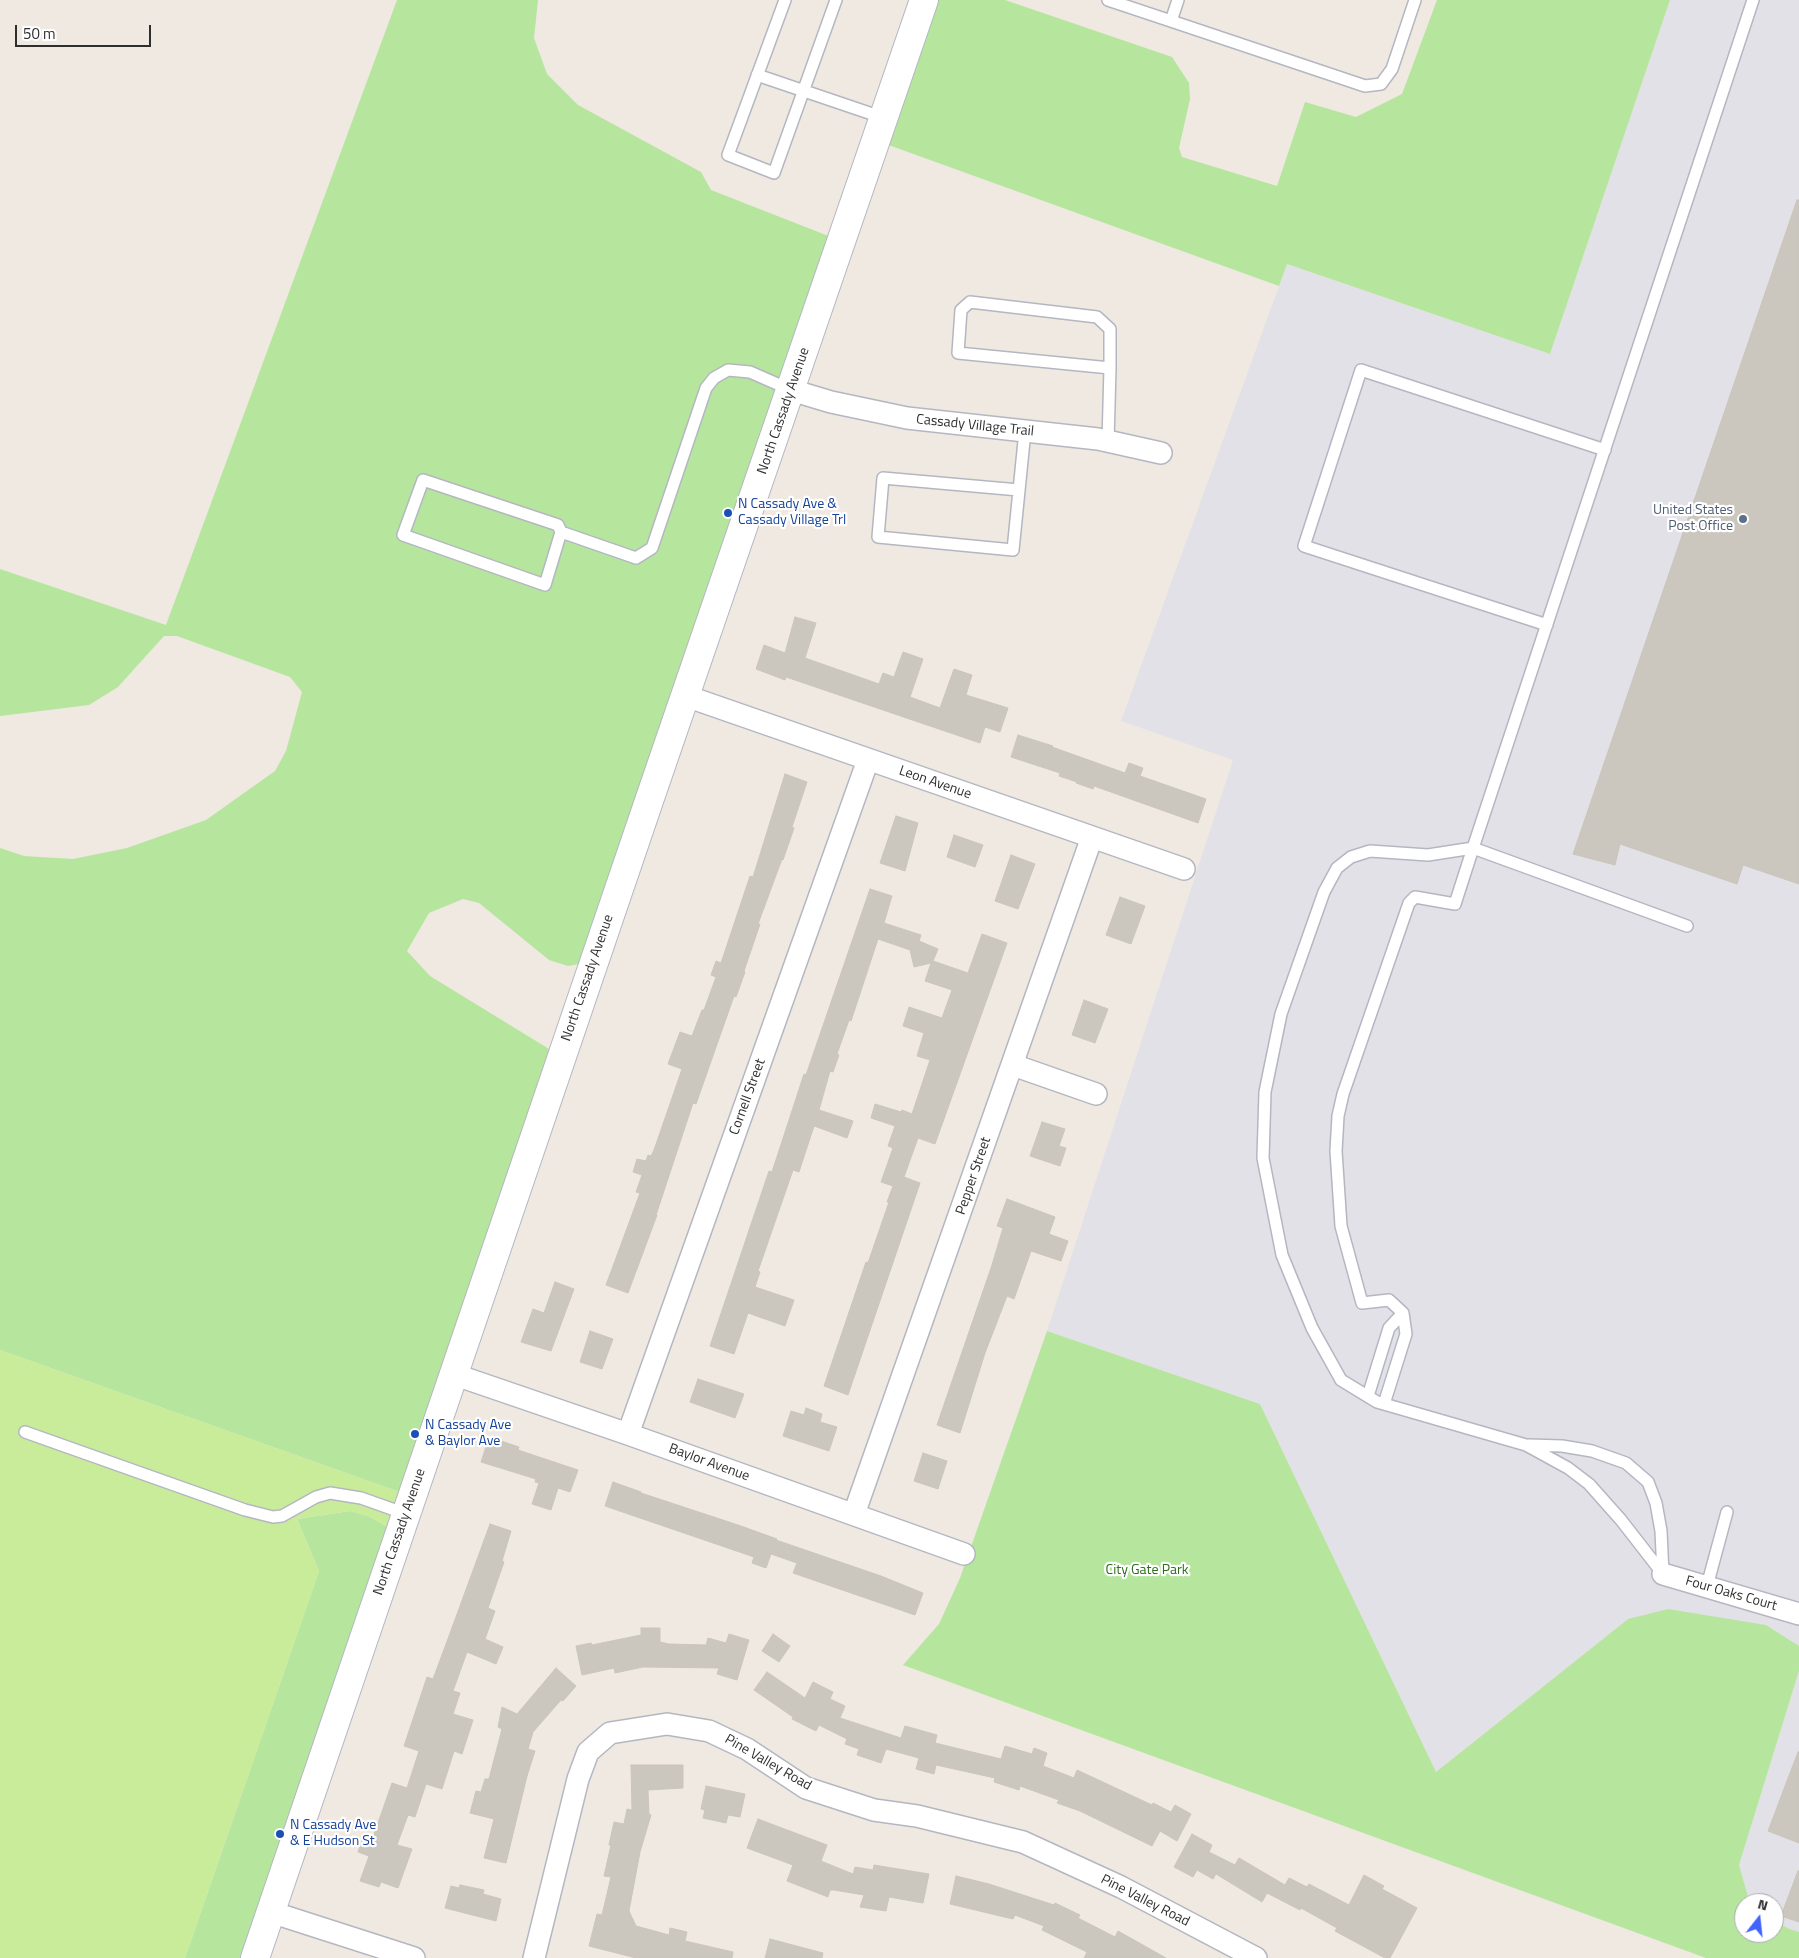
<!DOCTYPE html>
<html>
<head>
<meta charset="utf-8">
<style>
  body { margin:0 }
  #map { position:relative; width:1799px; height:1958px; overflow:hidden; background:#efe9e1; font-family:"Titillium Web",sans-serif }
  canvas { display:block }
  .north { position:absolute; left:1734px; top:1893px; width:50px; height:50px; box-sizing:border-box; background:#fff; border:1px solid #ababab; border-radius:50%; rotate:16deg; font-size:14px; font-weight:700; line-height:20px; text-align:center; color:#2e2e2e }
  .north::after { content:''; display:block; margin:auto; width:18px; height:22px; background:#4264fb; clip-path:polygon(50% 0,100% 100%,50% 72%,0 100%) }
  .scale { position:absolute; left:15px; top:25px; width:136px; height:22px; box-sizing:border-box; border:2px solid #2e2e2e; border-top:0; padding-left:6px; font-size:15px; line-height:18px; white-space:nowrap; color:#2e2e2e; -webkit-text-stroke:4px #fff; paint-order:stroke }
</style>
</head>
<body>
<div id="map">
<canvas width="1799" height="1958"></canvas>
<div class="north">N</div>
<div class="scale">50 m</div>
</div>
<script>
const ctx = document.querySelector('canvas').getContext('2d');
ctx.lineJoin = 'round';
function paint(path, color) { ctx.fillStyle = color; ctx.fill(path, 'evenodd'); }
const poly = rows => new Path2D(rows.map(r => 'M' + r).join(''));
function trace(path, color, width, dash) { ctx.strokeStyle = color; ctx.lineWidth = width; ctx.lineCap = dash ? 'butt' : 'round'; ctx.setLineDash(dash || []); ctx.stroke(path); }
function drawText(font, color, halo, rows, align = 'center') {
  ctx.font = font + ' "Titillium Web",sans-serif'; ctx.lineWidth = 4.5; ctx.setLineDash([]); ctx.textBaseline = 'middle'; ctx.strokeStyle = halo; ctx.fillStyle = color; for (const [text, x, y, turn = 0] of rows) {
    ctx.save(); ctx.translate(x, y); ctx.rotate((+turn || 0) * Math.PI / 180); ctx.textAlign = isNaN(turn) ? turn : align; if (halo) ctx.strokeText(text, 0, 0); ctx.fillText(text, 0, 0); ctx.restore();
  }
}
const industrial = poly([
  [1670,0,1799,0,1799,1646,1766,1625,1628,1619,1436,1772,1260,1404,1047,1331,1233,760,1121,721,1287,264,1550,354],
  [1799,1671,1799,1932,1787,1928,1774,1919,1774,1903,1753,1903,1749,1900,1739,1865]
]);
const green = poly([
  [397,0,538,0,534,38,547,74,578,105,701,172,711,190,831,237,584,963,568,966,549,960,479,903,463,899,429,913,407,951,430,976,554,1052,405,1494,0,1350,0,848,24,856,73,859,127,848,206,820,275,771,286,751,302,692,290,677,177,636,164,636,118,687,89,705,0,716,0,569,166,625],
  [930,0,1005,0,1172,57,1189,83,1190,99,1179,148,1182,157,1277,186,1305,102,1356,117,1402,94,1437,0,1670,0,1550,354,1287,264,1279,286,883,143],
  [1047,1331,1260,1404,1436,1772,1628,1619,1668,1609,1766,1625,1799,1646,1799,1671,1739,1865,1749,1900,1753,1903,1744,1903,1744,1933,1774,1933,1774,1919,1787,1928,1799,1932,1799,1958,1706,1958,903,1665,939,1624,960,1578],
  [350,1511,368,1516,392,1529,244,1958,185,1958,319,1571,297,1519]
]);
const pitch = poly([
  [0,1350,405,1494,392,1529,368,1516,350,1511,297,1519,319,1571,185,1958,0,1958]
]);
const building = poly([
  [1797,200,1799,200,1799,884,1743,865,1737,884,1620,844,1615,865,1573,854,1797,200],
  [795,617,816,623,805,658,879,684,883,673,894,677,903,652,923,659,910,697,940,708,954,669,972,675,966,695,1008,708,1000,732,985,727,980,743,786,677,785,680,756,669,764,645,785,653,795,617],
  [1018,735,1053,746,1052,747,1125,773,1129,763,1143,768,1140,776,1206,799,1198,823,1094,786,1093,789,1076,783,1077,782,1059,776,1060,773,1011,757,1018,735],
  [785,774,807,782,792,827,794,828,783,860,782,859,758,924,760,924,744,971,745,972,736,997,734,996,696,1104,693,1103,656,1215,657,1215,628,1293,606,1285,640,1193,636,1192,642,1175,633,1172,637,1159,646,1161,648,1155,651,1156,654,1150,682,1069,668,1064,680,1032,692,1036,702,1010,704,1010,716,977,711,975,716,961,721,963,750,876,753,877,785,774],
  [896,816,918,823,905,871,880,863,896,816],
  [954,835,983,845,975,867,947,857,954,835],
  [1011,855,1035,864,1018,909,995,901,1011,855],
  [870,889,892,896,884,923,921,935,919,941,938,949,933,961,968,973,982,934,1007,943,935,1144,918,1138,904,1177,920,1183,848,1395,824,1386,866,1262,868,1263,889,1202,887,1202,893,1186,881,1182,893,1148,888,1146,895,1126,871,1118,875,1104,901,1112,902,1110,912,1114,930,1060,917,1056,924,1033,903,1026,909,1007,942,1018,952,990,925,981,931,963,914,967,910,950,878,939,851,1021,849,1020,837,1054,839,1055,833,1072,830,1071,819,1110,853,1121,847,1138,814,1126,799,1172,793,1170,758,1271,760,1272,755,1287,794,1300,785,1326,748,1313,734,1354,710,1346,769,1171,772,1172,804,1074,806,1075,870,889],
  [1120,897,1145,906,1131,944,1106,935,1120,897],
  [1084,1000,1108,1009,1095,1043,1072,1035,1084,1000],
  [1042,1122,1065,1129,1059,1146,1066,1148,1060,1166,1030,1156,1042,1122],
  [1007,1199,1055,1217,1049,1234,1068,1241,1061,1261,1031,1251,1014,1299,1007,1296,985,1353,960,1433,937,1425,992,1265,1003,1228,997,1226,1007,1199],
  [555,1282,574,1289,551,1351,521,1342,533,1309,544,1313,555,1282],
  [590,1331,613,1339,602,1369,580,1362,590,1331],
  [698,1379,744,1394,735,1418,690,1402,698,1379],
  [806,1408,822,1414,820,1422,837,1427,829,1451,783,1436,791,1411,804,1415,806,1408],
  [489,1437,519,1447,518,1450,578,1470,570,1492,558,1488,551,1510,532,1504,539,1483,535,1482,536,1479,481,1462,489,1437],
  [923,1453,947,1461,938,1489,914,1481,923,1453],
  [613,1482,641,1492,641,1493,741,1526,777,1539,776,1540,881,1576,923,1593,915,1615,793,1573,797,1563,771,1554,766,1568,752,1563,754,1557,605,1506,613,1482],
  [490,1524,511,1531,502,1561,504,1562,488,1608,495,1611,485,1639,503,1647,496,1664,467,1652,453,1691,460,1693,453,1714,473,1720,462,1754,454,1751,442,1789,426,1784,415,1817,408,1815,397,1845,412,1849,398,1888,381,1882,379,1887,360,1881,369,1856,358,1852,363,1837,372,1840,392,1783,407,1788,419,1751,404,1746,427,1677,433,1679,449,1636,490,1524],
  [641,1628,660,1628,660,1642,669,1644,706,1645,708,1638,726,1643,729,1634,749,1640,737,1680,717,1674,719,1668,643,1667,615,1673,614,1668,582,1675,576,1646,591,1643,592,1645,641,1635,641,1628],
  [773,1634,790,1646,779,1662,762,1651,773,1634],
  [556,1668,576,1686,563,1701,561,1700,533,1732,528,1749,535,1751,527,1776,506,1863,484,1858,494,1819,470,1813,476,1791,481,1792,485,1779,489,1779,502,1729,498,1727,502,1707,517,1714,556,1668],
  [767,1672,805,1698,813,1682,833,1692,830,1699,845,1706,840,1718,901,1738,905,1726,937,1735,935,1743,1001,1759,1005,1746,1032,1754,1034,1748,1047,1753,1043,1766,1074,1778,1077,1770,1152,1805,1153,1803,1171,1812,1175,1805,1191,1814,1177,1841,1160,1831,1152,1846,1080,1811,1057,1803,1059,1800,1020,1786,1019,1790,994,1782,995,1778,936,1765,934,1774,916,1769,919,1758,886,1749,881,1763,857,1755,859,1749,845,1744,847,1739,819,1725,816,1731,792,1719,793,1717,754,1690,767,1672],
  [1798,1752,1799,1752,1799,1843,1768,1831,1798,1752],
  [631,1765,683,1765,683,1788,648,1790,649,1814,651,1815,640,1852,629,1911,636,1926,669,1935,670,1928,687,1932,685,1941,733,1952,732,1958,636,1958,589,1946,597,1914,602,1915,611,1877,604,1876,611,1845,609,1845,614,1822,624,1824,627,1809,632,1810,631,1765],
  [706,1786,745,1794,740,1817,728,1815,726,1823,703,1818,705,1810,701,1809,706,1786],
  [758,1819,827,1845,821,1861,853,1874,855,1867,873,1870,874,1865,929,1874,923,1903,889,1897,886,1911,860,1907,864,1895,834,1890,830,1890,828,1897,787,1881,793,1865,747,1848,758,1819],
  [1192,1834,1212,1845,1209,1852,1235,1865,1239,1858,1285,1885,1289,1878,1307,1887,1309,1884,1349,1905,1364,1875,1384,1886,1382,1889,1417,1908,1390,1958,1385,1958,1335,1931,1337,1928,1301,1908,1300,1910,1267,1893,1262,1902,1216,1874,1213,1879,1197,1870,1193,1877,1174,1867,1192,1834],
  [1798,1871,1799,1871,1799,1922,1781,1916,1798,1871],
  [956,1876,989,1884,1054,1905,1055,1903,1080,1915,1078,1918,1115,1937,1118,1931,1166,1958,1084,1958,1087,1952,1042,1930,1044,1926,1015,1915,1013,1919,950,1904,956,1876],
  [460,1885,484,1890,483,1894,501,1899,496,1921,445,1908,451,1886,459,1888,460,1885],
  [770,1939,823,1953,822,1958,765,1958,770,1939]
]);
const service = poly([
  [785,0,728,155,774,173,836,0],
  [1108,0,1171,21],
  [1178,0,1171,21,1365,86,1381,84,1392,69,1415,0],
  [757,75,884,118],
  [1108,442,1110,368,1110,329,1097,317,970,302,961,310,958,353,1110,368],
  [1019,490,883,478,878,537,1013,550,1025,431],
  [561,532,558,525,423,480,403,535,545,585,561,532,636,558,652,548,706,388,714,378,728,370,750,372,791,390],
  [1547,625,1304,546,1361,370,1605,450],
  [1368,1396,1389,1328,1403,1313],
  [1384,1404,1406,1334,1403,1313,1389,1300,1362,1303,1341,1226,1336,1151,1338,1116,1343,1094,1409,903,1415,897,1455,904,1473,848,1687,926],
  [25,1432,245,1510,273,1517,282,1516,316,1497,330,1493,361,1498,406,1514],
  [1529,1445,1562,1446,1592,1451,1626,1463,1648,1482,1656,1503,1661,1531,1663,1574],
  [1663,1574,1621,1520,1589,1484,1568,1468,1526,1445,1377,1402,1341,1380,1312,1328,1282,1255,1263,1158,1265,1092,1281,1014,1324,892,1337,868,1351,857,1370,851,1428,855,1473,848,1753,0],
  [1707,1586,1727,1512]
]);
const minor = poly([
  [791,390,831,402,907,418,1098,439,1161,453],
  [686,696,1184,869],
  [1013,1065,1096,1094],
  [453,1374,628,1434,964,1554],
  [628,1434,868,760],
  [854,1514,1092,837],
  [1663,1574,1799,1614],
  [271,1912,414,1958],
  [534,1958,578,1779,588,1752,610,1733,667,1724,709,1731,747,1749,806,1788,874,1810,917,1816,1023,1842,1121,1887,1256,1958]
]);
const secondary = poly([
  [255,1958,651,795,924,0]
]);
const markers = [
  [728,513,5,"#1a4fb4"],
  [1743,519,5,"#5c6f8a"],
  [415,1434,5,"#1a4fb4"],
  [280,1834,5,"#1a4fb4"]
];
const streetNames = [
  ["North Cassady Avenue",784,411,-71],
  ["Cassady Village Trail",975,426,6],
  ["Leon Avenue",935,783,19],
  ["North Cassady Avenue",588,978,-71],
  ["Cornell Street",748,1097,-70],
  ["Pepper Street",974,1176,-71],
  ["Baylor Avenue",709,1463,20],
  ["North Cassady Avenue",400,1532,-71],
  ["Four Oaks Court",1731,1594,16],
  ["Pine Valley Road",768,1763,30],
  ["Pine Valley Road",1145,1901,27]
];
const transitNames = [
  ["N Cassady Ave &",738,505],
  ["Cassady Village Trl",738,521],
  ["N Cassady Ave",425,1426],
  ["& Baylor Ave",425,1442],
  ["N Cassady Ave",290,1826],
  ["& E Hudson St",290,1842]
];
const serviceNames = [
  ["United States",1733,511],
  ["Post Office",1733,527]
];
const parkNames = [
  ["City Gate Park",1147,1571]
];
paint(industrial, '#e3e1e8');
paint(green, '#b6e59e');
paint(pitch, '#c9ec9a');
paint(building, '#cbc7bf');
trace(building, '#cbc5ba', 1);
trace(service, '#b4b7c1', 14);
trace(minor, '#b4b7c1', 24);
trace(secondary, '#b4b7c1', 30);
trace(service, '#fff', 11);
trace(minor, '#fff', 21);
trace(secondary, '#fff', 28);
for (const [x, y, r, color] of markers) { const dot = new Path2D(); dot.arc(x, y, r, 0, 2 * Math.PI); ctx.fillStyle = color; ctx.fill(dot); trace(dot, '#fff', 2); }
drawText('14px', '#2e2e2e', '#fff', streetNames);
drawText('14px', '#164399', '#fff', transitNames, 'left');
drawText('14px', '#4e5e75', '#fff', serviceNames, 'right');
drawText('14px', '#2c6e1b', '#fff', parkNames);
</script>
</body>
</html>
